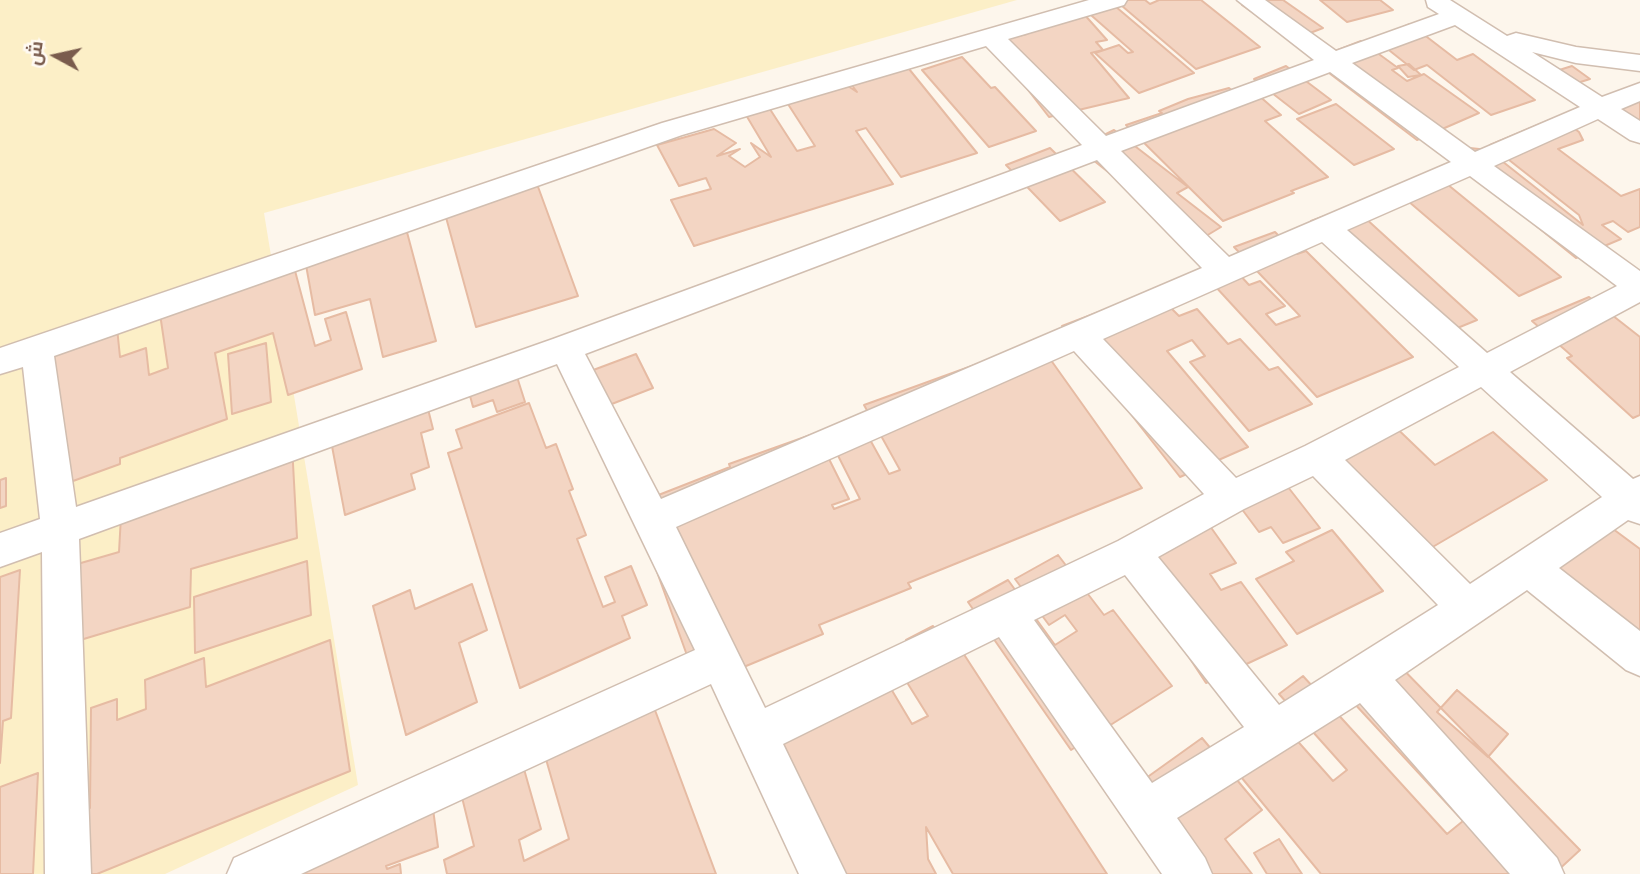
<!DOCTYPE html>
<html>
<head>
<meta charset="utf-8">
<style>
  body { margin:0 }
  #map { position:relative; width:1640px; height:874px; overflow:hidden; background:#fdf6ec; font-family:Montserrat,Cairo,sans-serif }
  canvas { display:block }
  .north { position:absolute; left:21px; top:21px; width:70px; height:70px; -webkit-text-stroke:5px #fffaf3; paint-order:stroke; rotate:278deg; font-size:19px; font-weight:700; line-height:28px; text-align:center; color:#7a5c4d }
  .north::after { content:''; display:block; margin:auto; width:24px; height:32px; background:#7a5c4d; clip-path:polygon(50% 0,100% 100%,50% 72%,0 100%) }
</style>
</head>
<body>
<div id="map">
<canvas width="1640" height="874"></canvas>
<div class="north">ش</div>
</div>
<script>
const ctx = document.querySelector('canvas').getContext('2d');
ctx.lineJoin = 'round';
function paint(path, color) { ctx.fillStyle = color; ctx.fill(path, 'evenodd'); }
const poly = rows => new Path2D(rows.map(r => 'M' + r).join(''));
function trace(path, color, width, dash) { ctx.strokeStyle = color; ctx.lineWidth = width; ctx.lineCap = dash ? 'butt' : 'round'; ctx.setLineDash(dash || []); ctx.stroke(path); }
const sand = poly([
  [0,0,1017,0,264,213,358,785,165,874,0,874]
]);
const building = poly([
  [1115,0,1145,0,1150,4,1159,0,1201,0,1260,47,1196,69,1115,0],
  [1256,0,1283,0,1323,28,1292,40,1242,5,1256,0],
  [1320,0,1380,0,1393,10,1347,22,1320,0],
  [1109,1,1194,73,1139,93,1095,53,1119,45,1128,53,1133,52,1084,9,1109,1],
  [1083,13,1107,40,1096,42,1103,50,1091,53,1129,98,1049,117,991,42,1027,34,1024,31,1083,13],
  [1410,24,1457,60,1473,54,1535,100,1491,115,1427,65,1414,70,1375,39,1410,24],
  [1361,41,1398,68,1392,70,1407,81,1424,74,1479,113,1417,140,1312,60,1361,41],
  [962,57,991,88,995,87,1036,131,989,147,922,70,962,57],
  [905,64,977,153,901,177,866,128,856,131,893,184,694,246,671,200,711,189,706,178,679,186,657,145,714,129,736,143,717,156,740,149,729,156,745,167,760,157,751,143,771,157,743,110,766,103,797,151,815,146,786,101,845,84,857,92,848,80,905,64],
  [1409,64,1421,75,1408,77,1398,66,1409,64],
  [1286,66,1331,100,1299,114,1254,79,1286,66],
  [1572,66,1590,79,1574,84,1556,71,1572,66],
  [1229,88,1242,99,1257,94,1281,115,1265,121,1328,177,1291,191,1294,193,1223,221,1126,125,1162,113,1159,111,1188,99,1229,88],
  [1640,93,1640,127,1603,102,1640,93],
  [1336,104,1394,149,1354,165,1297,119,1336,104],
  [1552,119,1563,120,1579,132,1583,140,1558,149,1621,196,1640,189,1640,227,1628,232,1613,221,1602,225,1621,239,1576,258,1519,212,1455,153,1470,148,1488,150,1583,225,1579,215,1490,145,1552,119],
  [1114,130,1188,187,1177,193,1221,227,1196,242,1078,148,1114,130],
  [1050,148,1105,202,1060,221,1006,165,1050,148],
  [537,184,578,296,476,327,444,210,537,184],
  [1447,184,1561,277,1519,296,1394,189,1447,184],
  [1352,206,1477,320,1433,338,1311,221,1352,206],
  [404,221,436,341,383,357,370,299,315,315,304,254,404,221],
  [1275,232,1297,254,1306,251,1413,357,1317,397,1203,273,1229,263,1249,285,1260,281,1285,306,1266,314,1276,325,1300,316,1234,247,1275,232],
  [294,267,315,346,331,340,325,319,346,312,362,369,288,395,273,333,215,353,227,419,120,458,120,464,62,485,53,338,116,318,120,357,146,348,149,375,168,368,159,307,294,267],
  [1138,297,1169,306,1179,316,1197,309,1228,344,1240,339,1269,370,1278,367,1312,404,1249,431,1190,362,1205,356,1192,340,1167,351,1248,447,1180,477,1062,326,1138,297],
  [1589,297,1640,337,1640,415,1633,418,1567,358,1572,356,1532,321,1589,297],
  [1038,342,1142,488,908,583,911,588,819,625,823,634,698,686,633,505,730,467,729,464,816,433,849,499,832,505,834,509,860,499,825,430,858,418,889,474,900,470,864,405,1038,342],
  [266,343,271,402,232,414,228,354,266,343],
  [636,354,653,388,604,407,588,372,636,354],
  [511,358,525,402,497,412,493,400,473,407,464,373,511,358],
  [424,393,433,429,421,433,429,467,411,474,415,489,345,515,328,425,424,393],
  [529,403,546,448,556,444,573,489,569,491,586,535,577,539,603,607,615,602,605,577,631,566,647,605,622,616,630,638,520,688,448,453,462,448,456,430,529,403],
  [1384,416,1435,465,1493,432,1547,480,1407,562,1307,457,1384,416],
  [292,445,297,538,191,569,190,607,67,644,74,565,119,552,122,498,292,445],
  [1277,473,1320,528,1283,543,1271,527,1259,532,1229,492,1277,473],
  [6,478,6,506,0,508,0,480,6,478],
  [1205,519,1236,563,1210,574,1221,590,1241,582,1287,645,1206,683,1121,554,1205,519],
  [1609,526,1640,549,1640,671,1516,569,1609,526],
  [1332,530,1383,591,1297,634,1256,579,1294,561,1286,552,1332,530],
  [1058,555,1104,615,1113,610,1172,686,1071,750,968,602,1008,580,1055,645,1077,631,1065,615,1049,625,1015,579,1058,555],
  [307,561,311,615,195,653,194,597,307,561],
  [20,570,11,718,3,721,0,763,0,577,20,570],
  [472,584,487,630,459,643,477,702,406,735,373,606,410,590,415,609,472,584],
  [933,626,953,657,952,636,1107,874,953,874,926,827,928,859,936,874,809,874,740,730,875,662,912,724,928,716,908,684,906,640,933,626],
  [330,640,350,771,97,874,81,874,82,811,90,808,91,708,117,699,117,720,146,709,145,680,204,658,206,687,330,640],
  [1387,653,1580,850,1554,874,1321,874,1218,749,1270,710,1333,781,1347,770,1279,694,1303,676,1447,834,1463,821,1340,688,1387,653],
  [646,686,716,874,447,874,444,860,474,846,455,769,516,741,541,829,519,840,524,861,569,839,539,735,646,686],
  [1457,690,1508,734,1488,757,1437,712,1457,690],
  [1202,738,1262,810,1225,839,1252,874,1179,874,1121,796,1202,738],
  [38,773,33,874,0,874,0,787,38,773],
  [430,786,438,847,386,866,387,869,400,864,401,874,263,874,430,786],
  [1279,839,1302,874,1267,874,1254,853,1279,839]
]);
const minor = poly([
  [1089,0,1127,0,1124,5,1008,39,1106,136,1314,60,1237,0,1265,0,1336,51,1439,14,1428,7,1426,0,1450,0,1507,36,1516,33,1576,47,1640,55,1640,71,1576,63,1532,52,1602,97,1640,83,1640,101,1621,109,1640,121,1640,143,1630,140,1598,119,1494,166,1640,271,1640,302,1510,372,1633,479,1640,476,1640,524,1628,520,1559,568,1640,631,1640,676,1626,670,1527,590,1395,680,1557,858,1564,874,1510,874,1360,703,1177,818,1205,858,1212,874,1162,874,999,637,783,744,846,874,799,874,711,684,301,874,227,874,234,858,695,650,557,364,79,539,91,874,45,874,42,552,0,567,0,533,40,519,23,367,0,374,0,348,662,123,1089,0],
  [1455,25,1580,107,1475,152,1352,63,1455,25],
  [986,46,1082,145,553,339,76,507,54,356,682,135,986,46],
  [1330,72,1451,162,1229,257,1121,151,1330,72],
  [1097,160,1202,268,661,499,585,354,1097,160],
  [1470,176,1617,286,1487,353,1347,230,1470,176],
  [1322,242,1459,367,1305,446,1236,478,1103,339,1322,242],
  [1074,351,1204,494,1118,541,765,708,676,527,1074,351],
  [1481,387,1602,497,1470,584,1345,460,1481,387],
  [1313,476,1438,605,1279,705,1158,557,1244,509,1313,476],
  [1125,575,1244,727,1152,783,1034,620,1125,575]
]);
paint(sand, '#fcefc7');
paint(building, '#f3d5c3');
trace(building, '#e6bba3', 2);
trace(minor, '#d1beb0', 3);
paint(minor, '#fff');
</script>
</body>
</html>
